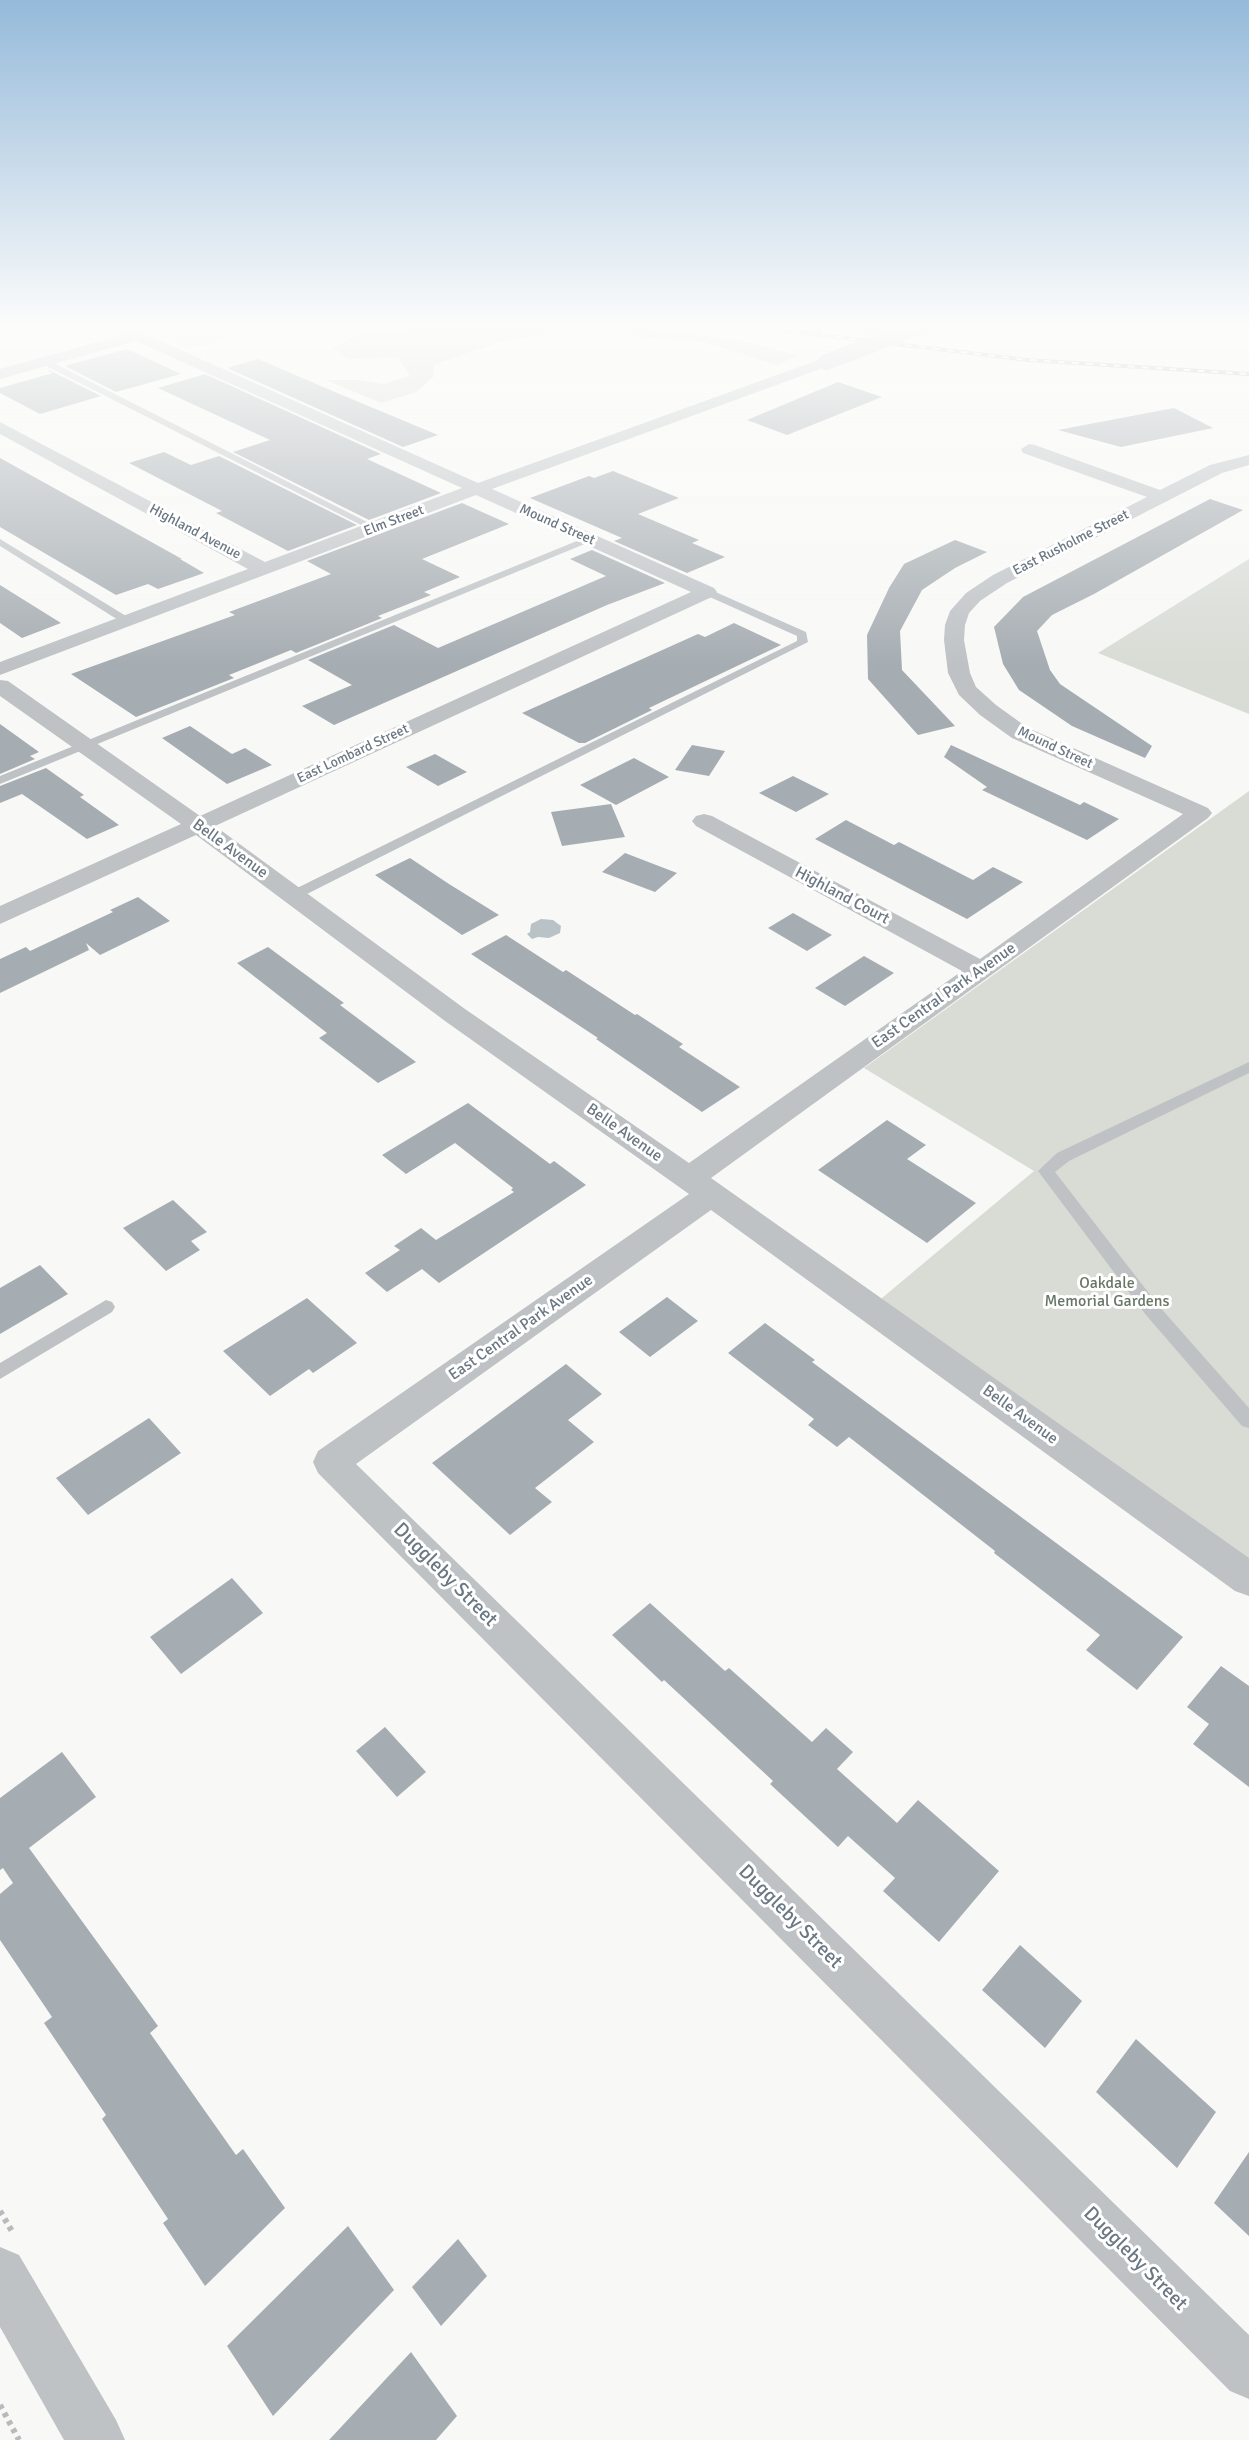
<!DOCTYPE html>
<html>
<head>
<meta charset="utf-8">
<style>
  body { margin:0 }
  canvas { display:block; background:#f8f8f6 }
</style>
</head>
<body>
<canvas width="1249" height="2440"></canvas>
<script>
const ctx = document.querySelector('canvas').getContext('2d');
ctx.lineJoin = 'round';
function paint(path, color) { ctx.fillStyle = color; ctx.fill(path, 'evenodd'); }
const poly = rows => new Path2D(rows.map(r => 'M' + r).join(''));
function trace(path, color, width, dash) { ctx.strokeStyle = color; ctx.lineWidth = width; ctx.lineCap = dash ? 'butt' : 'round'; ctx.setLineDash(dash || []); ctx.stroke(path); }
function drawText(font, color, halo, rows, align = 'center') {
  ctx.font = font + ' Signika,sans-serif'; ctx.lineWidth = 6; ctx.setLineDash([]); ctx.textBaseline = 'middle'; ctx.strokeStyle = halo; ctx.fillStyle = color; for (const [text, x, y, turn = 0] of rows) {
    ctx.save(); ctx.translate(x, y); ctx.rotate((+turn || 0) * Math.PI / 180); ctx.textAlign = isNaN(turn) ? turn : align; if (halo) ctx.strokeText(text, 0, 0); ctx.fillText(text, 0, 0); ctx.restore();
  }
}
const built = poly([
  [135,325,277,325,189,349]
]);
const green = poly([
  [408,325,632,325,746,342,801,356,775,365,701,341,656,339,604,332,551,334,500,342,434,365,433,377,416,392,381,403,326,380,358,380,384,384,410,376,398,357,348,359,333,349,355,335,408,331],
  [784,325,898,325,869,336],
  [1249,559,1249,714,1098,653],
  [1249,791,1249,1567,876,1303,1034,1171,864,1068]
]);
const water = poly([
  [541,919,553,920,561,926,560,933,549,938,538,937,532,939,527,934,530,932,531,924]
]);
const building = poly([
  [127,349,181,374,116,392,65,366],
  [258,359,342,395,438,435,403,447,227,368],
  [48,371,49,370,101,396,40,414,0,393,0,388,53,373],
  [205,374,381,454,367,459,441,493,369,520,233,452,270,440,158,388],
  [838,382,882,397,787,435,747,420],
  [1174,408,1213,428,1121,447,1058,430],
  [164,452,191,465,219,456,357,525,288,551,216,513,222,511,129,463],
  [0,458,182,559,180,559,204,573,158,589,148,584,116,595,0,527],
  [613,471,679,498,638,514,699,540,692,543,725,557,687,573,614,541,622,538,530,498,589,476,594,478],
  [1210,499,1243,510,1094,594,1052,615,1037,631,1050,670,1060,684,1152,746,1145,758,1072,726,1019,690,1003,664,994,627,1023,597],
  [462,503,509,524,422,559,460,577,424,592,431,595,378,616,382,618,296,653,291,650,229,675,234,678,136,717,71,674,235,615,229,612,331,574,307,561],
  [955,540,987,552,955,568,922,590,900,631,902,670,955,726,918,735,868,679,867,635,889,588,904,564],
  [592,550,665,583,607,605,334,725,302,706,352,685,308,660,394,625,438,648,606,576,570,559],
  [0,585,61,623,22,638,0,623],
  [734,623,781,645,649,708,652,710,585,743,579,743,522,713,698,634,705,637],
  [0,724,39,752,30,756,35,759,0,774],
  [190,726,232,754,245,748,272,765,227,784,162,738],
  [692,745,725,751,709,776,675,770],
  [951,745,1080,805,1084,802,1119,819,1087,840,982,790,987,787,944,757],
  [435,754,467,772,438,786,406,767],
  [634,758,669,777,616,805,580,785],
  [46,768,84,795,80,797,119,825,87,839,22,794,0,803,0,786],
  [793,776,829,794,796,812,759,793],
  [611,804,625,837,562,846,551,812],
  [846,820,894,845,899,842,973,880,993,867,1023,882,967,919,815,839],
  [625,853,677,873,655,892,602,872],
  [410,858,449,884,499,915,462,935,375,875],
  [138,897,170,921,100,955,86,943,89,950,0,993,0,959,26,947,30,951,113,912,110,910],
  [793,913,832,935,807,951,768,928],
  [506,935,563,972,566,970,635,1015,637,1014,683,1044,679,1047,740,1087,702,1112,596,1039,598,1038,471,954],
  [268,947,344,1003,340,1005,416,1062,378,1083,319,1038,327,1033,237,963],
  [864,956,894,973,845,1006,815,988],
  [468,1103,550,1164,554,1161,586,1185,439,1283,422,1269,387,1292,365,1273,400,1250,394,1246,421,1228,436,1240,514,1192,511,1190,513,1188,455,1143,406,1174,382,1155],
  [887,1120,926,1145,907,1159,976,1203,927,1243,818,1170],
  [173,1200,207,1232,191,1241,200,1250,166,1271,123,1228],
  [40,1265,68,1294,0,1334,0,1288],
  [667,1297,698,1321,650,1357,619,1332],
  [307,1298,357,1343,313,1373,309,1369,270,1396,223,1351],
  [765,1323,815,1360,812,1362,1183,1637,1137,1690,1086,1650,1100,1635,994,1553,995,1551,849,1437,837,1447,808,1425,814,1419,728,1353],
  [566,1364,602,1394,568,1420,594,1442,535,1488,552,1502,510,1535,432,1463],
  [149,1418,181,1453,88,1515,56,1478],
  [232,1578,263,1613,181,1674,150,1637],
  [650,1603,725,1671,729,1668,812,1742,826,1728,853,1752,837,1769,897,1823,918,1800,999,1871,939,1942,883,1891,895,1878,848,1836,838,1847,770,1784,773,1781,664,1680,662,1682,612,1635],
  [1221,1666,1249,1686,1249,1787,1193,1744,1209,1724,1187,1707],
  [385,1727,426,1772,397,1797,356,1751],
  [62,1752,96,1797,29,1848,158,2026,150,2033,236,2155,243,2149,285,2208,205,2286,163,2223,168,2219,102,2119,106,2115,44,2023,52,2017,0,1940,0,1894,13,1883,3,1868,0,1870,0,1798],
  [1020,1945,1082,2001,1045,2048,982,1990],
  [1136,2039,1216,2112,1177,2168,1096,2092],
  [1249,2152,1249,2236,1214,2203],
  [348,2226,394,2290,273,2416,227,2346],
  [458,2239,487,2276,441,2326,412,2287],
  [411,2352,457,2416,436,2440,329,2440]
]);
const path = poly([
  [0,2211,13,2233],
  [0,2405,19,2440]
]);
const service = poly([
  [42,360,48,360,379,528,371,530,42,364,42,360],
  [589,536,594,539,592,541,0,784,0,776,589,536],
  [0,539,131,619,132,621,123,623,0,546,0,539],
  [703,590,711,590,806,632,808,642,299,898,289,898,287,895,289,892,797,641,797,636,703,594,703,590],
  [1249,1062,1249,1073,1069,1161,1055,1172,1158,1305,1249,1408,1249,1428,1242,1426,1146,1315,1038,1171,1057,1153,1249,1062],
  [106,1300,112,1302,115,1307,112,1312,0,1379,0,1363,106,1300]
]);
const minor = poly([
  [105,325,123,325,143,333,478,483,821,359,831,359,834,362,831,365,492,489,714,588,717,592,714,596,215,826,465,1009,689,1163,962,971,696,826,692,821,696,816,704,814,712,816,980,959,1183,814,1012,738,980,715,959,695,948,673,944,640,945,625,950,611,966,593,993,575,1147,497,1023,453,1021,449,1029,444,1035,445,1160,490,1210,465,1249,455,1249,465,1222,473,1007,583,980,601,969,613,965,625,964,640,970,673,976,687,996,705,1028,728,1208,808,1212,813,1208,818,711,1178,1249,1558,1249,1596,1235,1591,711,1210,356,1464,1249,2335,1249,2399,1230,2391,318,1473,313,1462,318,1451,689,1194,445,1021,196,835,0,924,0,906,181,824,0,696,0,680,8,681,200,816,691,592,476,495,0,675,0,662,248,569,0,434,0,422,265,562,462,488,136,341,0,379,0,369,123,335,105,325]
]);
const tertiary = poly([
  [0,2247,19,2255,116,2420,125,2440,64,2440,0,2327,0,2247]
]);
const rail = poly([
  [738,325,1028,360,1249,374]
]);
const minorBridge = poly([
  [826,362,924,325]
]);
const farStreetnames = [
  ["Elm Street",394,521,-21],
  ["Mound Street",557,525,24],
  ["Highland Avenue",195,532,28],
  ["East Rusholme Street",1071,543,-27],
  ["Mound Street",1055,748,25],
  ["East Lombard Street",353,754,-25]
];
const streetNames = [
  ["Belle Avenue",230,849,36],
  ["Highland Court",842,896,28],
  ["East Central Park Avenue",944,996,-35],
  ["Belle Avenue",624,1133,35],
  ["East Central Park Avenue",521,1328,-35],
  ["Belle Avenue",1020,1415,36]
];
const parkNames = [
  ["Oakdale",1107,1284],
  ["Memorial Gardens",1107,1302]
];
const nearStreetnames = [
  ["Duggleby Street",445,1575,45],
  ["Duggleby Street",790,1917,45],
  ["Duggleby Street",1135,2259,45]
];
paint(built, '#e6e7e6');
paint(green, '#d8dcd5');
paint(water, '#b9c2c6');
paint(building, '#a6adb2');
trace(path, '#b8bbbe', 6, [4.5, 4.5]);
paint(service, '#bec2c5');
paint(minor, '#bec2c5');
paint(tertiary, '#bec2c5');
trace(rail, '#a0a6ab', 4);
trace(rail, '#fff', 2, [7]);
trace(minorBridge, '#bec2c5', 16);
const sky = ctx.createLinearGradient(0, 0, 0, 666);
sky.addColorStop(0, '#95bada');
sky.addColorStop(0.49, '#fcfcfb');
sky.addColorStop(1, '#fcfcfb00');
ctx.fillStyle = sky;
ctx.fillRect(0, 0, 1249, 666);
drawText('14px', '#6b7883', '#fff', farStreetnames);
drawText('16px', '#6b7883', '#fff', streetNames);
drawText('16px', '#677665', '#fff', parkNames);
drawText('20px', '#6b7883', '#fff', nearStreetnames);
</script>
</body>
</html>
